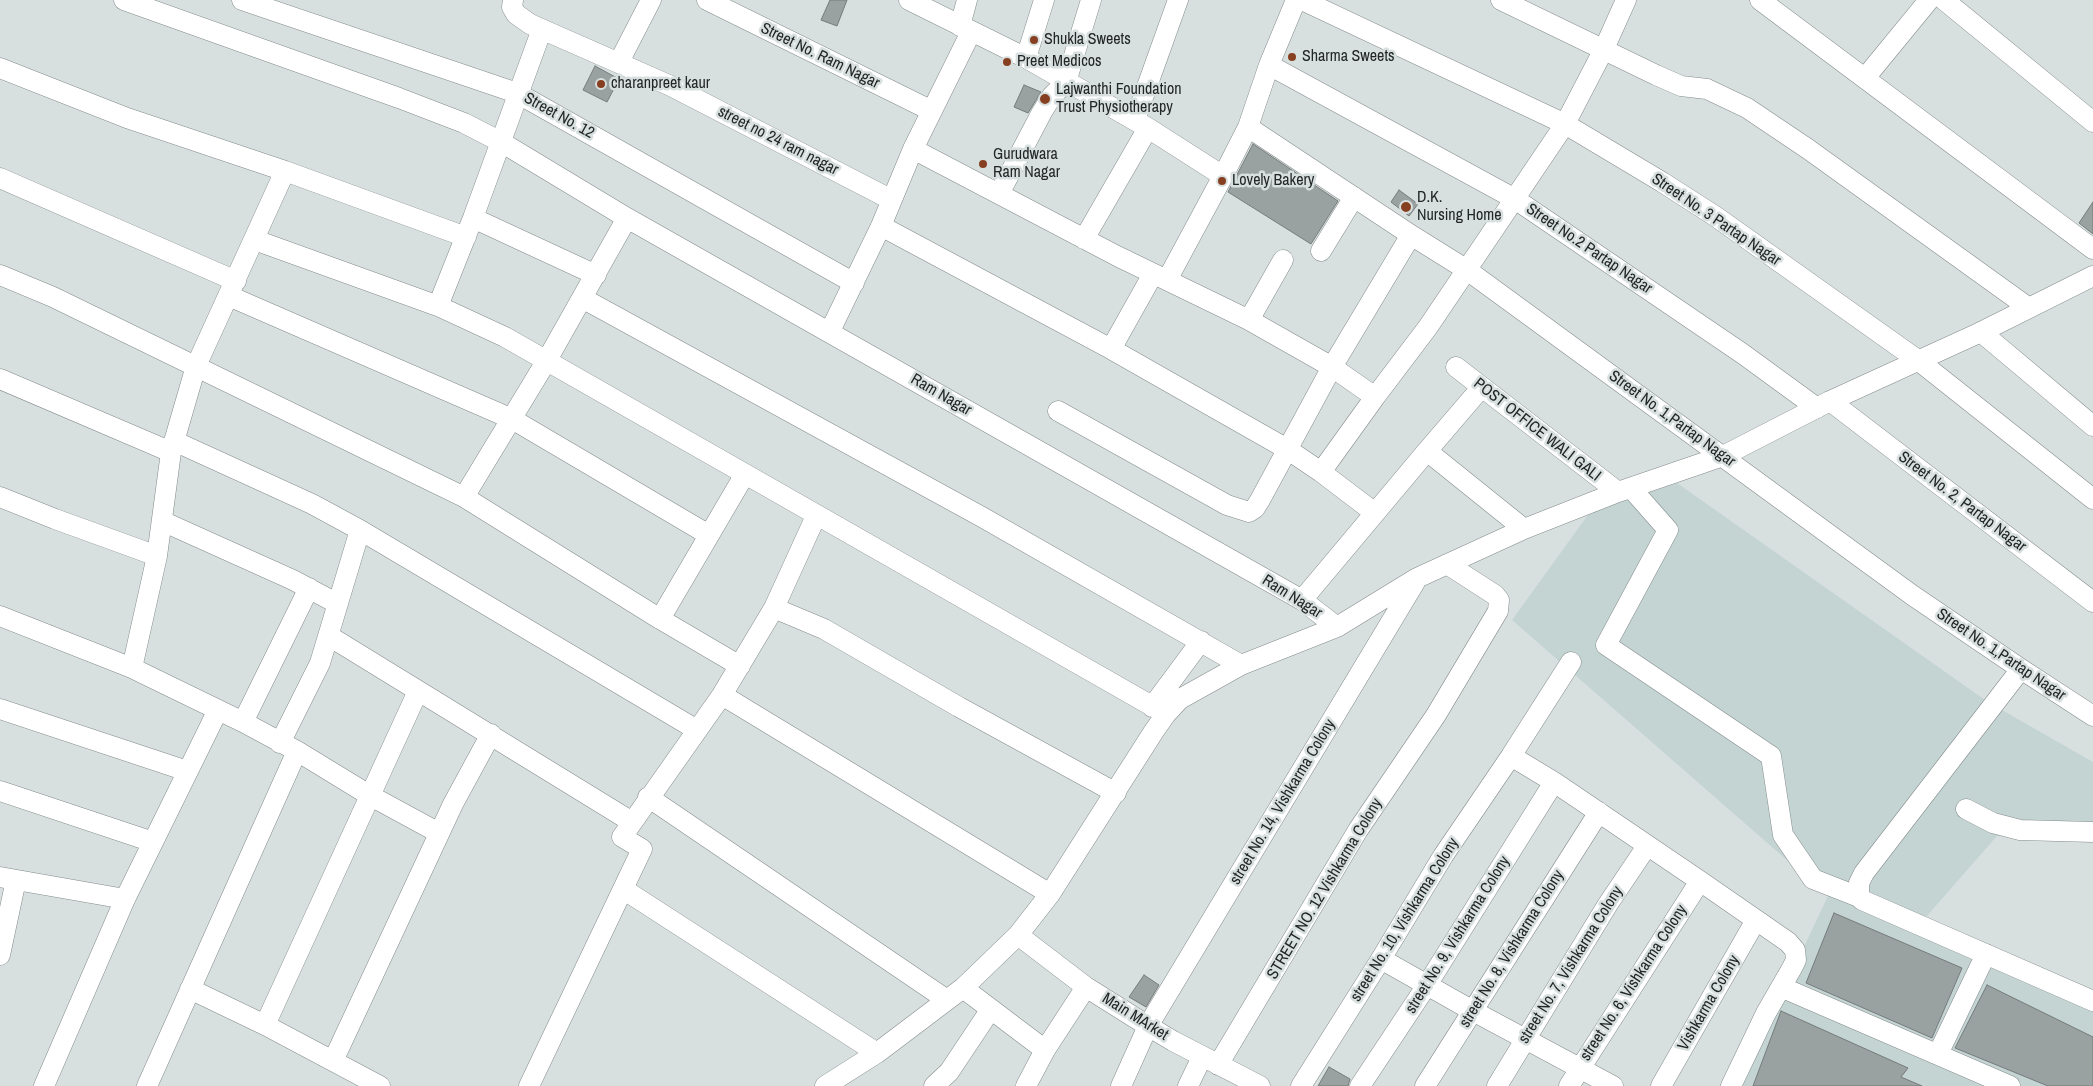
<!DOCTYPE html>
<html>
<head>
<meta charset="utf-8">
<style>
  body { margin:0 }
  canvas { display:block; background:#d8e0df }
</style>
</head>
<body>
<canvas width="2093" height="1086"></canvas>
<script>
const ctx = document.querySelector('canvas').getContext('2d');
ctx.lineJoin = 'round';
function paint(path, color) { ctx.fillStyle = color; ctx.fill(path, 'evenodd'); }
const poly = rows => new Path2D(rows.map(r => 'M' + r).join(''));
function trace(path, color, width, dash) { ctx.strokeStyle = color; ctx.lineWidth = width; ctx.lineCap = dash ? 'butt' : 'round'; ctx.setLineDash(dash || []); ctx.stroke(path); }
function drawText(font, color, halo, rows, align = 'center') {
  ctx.font = font + ' "Archivo Narrow",sans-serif'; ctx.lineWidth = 5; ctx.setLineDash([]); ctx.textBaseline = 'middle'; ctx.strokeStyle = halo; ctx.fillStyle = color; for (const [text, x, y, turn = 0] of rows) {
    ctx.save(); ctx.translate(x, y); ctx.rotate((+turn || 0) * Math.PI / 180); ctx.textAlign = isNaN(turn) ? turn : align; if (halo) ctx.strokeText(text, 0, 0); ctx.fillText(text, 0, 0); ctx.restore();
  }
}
const built = poly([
  [1677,483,1988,702,2093,762,2093,839,1997,836,1919,925,2093,1012,2093,1086,1738,1086,1828,896,1512,620,1590,512]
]);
const building = poly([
  [830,0,847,0,837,26,821,20,830,0],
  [595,66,619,79,607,102,583,90,595,66],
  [1024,85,1041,92,1028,113,1014,107,1024,85],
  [1253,144,1338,201,1311,244,1228,192,1253,144],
  [1399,190,1418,204,1409,216,1391,202,1399,190],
  [2093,202,2093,234,2079,223,2093,202],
  [1834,913,1962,968,1932,1038,1806,983,1834,913],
  [1144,975,1159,985,1146,1007,1129,997,1144,975],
  [1987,985,2093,1037,2093,1086,2048,1086,1955,1048,1987,985],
  [1781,1011,1908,1068,1901,1077,1922,1086,1753,1086,1781,1011],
  [1329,1067,1350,1079,1348,1086,1318,1086,1329,1067]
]);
const minor = poly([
  [124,0,399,98,464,123,501,142,627,218,1302,600,1337,627],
  [242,0,517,93,854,283],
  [513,0,512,7,516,14,530,24,671,86,890,199],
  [707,0,932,111],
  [909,0,1026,58,1148,128,1223,176,1248,127,1269,65,1296,0],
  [1302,0,1565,124,1662,182,1715,216,1919,361,2093,499],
  [1501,0,1656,75,1681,86,1707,89,1747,108,1808,149,2029,308],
  [1760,0,2093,249],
  [1944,0,2093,122],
  [960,26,967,0],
  [1026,58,1044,0],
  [619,62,651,0],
  [1269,65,1515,199,1743,354,1817,408],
  [0,68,127,118,285,171,466,237],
  [1865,78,1929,0],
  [1135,120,1178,0],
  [1248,127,1411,235,1467,270,1912,595,2021,669,2093,716],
  [913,149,1117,256,1249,320,1332,367,1375,397],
  [0,178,236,281],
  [999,194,1042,112,1052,96,1066,82,1091,0],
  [473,218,596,275],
  [881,226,1111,349,1287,449,1321,472,1375,513],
  [1084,239,1148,128],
  [255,240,438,306,505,337,1166,714],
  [1321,251,1354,197],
  [0,275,53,297,464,497,660,619,740,666],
  [1167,280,1223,176],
  [229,296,512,419,709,535],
  [582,298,982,517,1241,665],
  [438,306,473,218,542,29],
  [1249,320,1283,260],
  [830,331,881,226,913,149,971,32],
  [1981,332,2093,426],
  [1111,349,1153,274],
  [1456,367,1618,492],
  [0,379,171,452],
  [1830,401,2093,602],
  [1058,411,1227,505,1249,512,1255,508,1260,500,1332,367,1411,235],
  [174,441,312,504,360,530,697,730],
  [1427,451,1481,388],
  [1321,472,1375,397,1428,327,1565,124,1604,49,1626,0],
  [1631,488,1668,530,1606,645,1771,756,1783,835,1813,879,1859,897],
  [0,497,55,519,157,556],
  [464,497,547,360,627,218],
  [162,521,293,580,338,604],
  [1302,600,1427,451,1524,529],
  [774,608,824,629,959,707,1116,793],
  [0,616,132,668,243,722,297,751,369,795,439,833],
  [660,619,745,474],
  [329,636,632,822],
  [132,668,157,556,171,452,196,366,285,171],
  [2021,669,1864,873,1859,883,1859,897,1862,900,2093,1001],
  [722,695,1050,894],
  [1152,707,1201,641],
  [0,709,187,771],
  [243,722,309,588],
  [280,743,320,663,360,530],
  [1511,756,1554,782,1700,881,1788,942,1795,950,1796,960,1792,968,1766,1013,1731,1086],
  [0,791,153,842],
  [648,797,947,1000],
  [1966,809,1993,823,2020,830,2093,832],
  [0,877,125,899],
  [623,889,877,1053],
  [1018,935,1086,987,1148,1026,1173,1041,1260,1086],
  [0,955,16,880],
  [1381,959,1473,1011,1613,1086],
  [1781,987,2010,1086],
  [963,988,1045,1050],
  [190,989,265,1025,380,1086],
  [265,1025,418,691],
  [1938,1054,1986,954],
  [333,1061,453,804,491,734],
  [1218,1065,1358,830,1436,715,1498,611,1499,600,1495,595,1447,564],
  [44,1086,125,899,218,710],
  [147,1086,297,751],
  [529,1086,642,849,622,837,722,695,774,608,816,516],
  [825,1086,877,1053,963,988,1018,935,1050,894,1154,731,1166,714,1180,699,1241,665,1337,627,1417,578,1524,529,1618,492,1723,456,1830,401,1981,332,2093,276],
  [934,1086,949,1072,991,1009],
  [1026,1086,1045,1050,1086,987],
  [1121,1086,1148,1026,1415,582],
  [1188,1086,1202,1057],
  [1301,1086,1381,959,1443,856,1511,756,1571,662],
  [1360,1086,1427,985,1554,782],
  [1425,1086,1599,812],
  [1497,1086,1608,904,1647,846],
  [1569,1086,1700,881],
  [1661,1086,1756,920]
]);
const markers = [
  [1034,40,5,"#873f21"],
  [1292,57,5,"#873f21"],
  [1007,62,5,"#873f21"],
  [601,84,5,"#873f21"],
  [1045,99,6,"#873f21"],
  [983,164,5,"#873f21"],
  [1222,181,5,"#873f21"],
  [1406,207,6,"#873f21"]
];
const poiNames = [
  ["Shukla Sweets",1044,40],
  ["Sharma Sweets",1302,57],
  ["Preet Medicos",1017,62],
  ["charanpreet kaur",611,84],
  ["Lajwanthi Foundation",1056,90],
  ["Trust Physiotherapy",1056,108],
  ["Gurudwara",993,155],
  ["Ram Nagar",993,173],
  ["Lovely Bakery",1232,181],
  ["D.K.",1417,198],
  ["Nursing Home",1417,216]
];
const streetNames = [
  ["Street No. Ram Nagar",820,56,26],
  ["Street No. 12",559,116,29],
  ["street no 24 ram nagar",778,141,27],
  ["Street No. 3 Partap Nagar",1716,220,34],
  ["Street No.2 Partap Nagar",1589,249,34],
  ["Ram Nagar",941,395,30],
  ["Street No. 1,Partap Nagar",1672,419,36],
  ["POST OFFICE WALI GALI",1537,430,38],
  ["Street No. 2, Partap Nagar",1962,502,37],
  ["Ram Nagar",1292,597,32],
  ["Street No. 1,Partap Nagar",2001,655,34],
  ["street No. 14, Vishkarma Colony",1283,802,-59],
  ["STREET NO. 12 Vishkarma Colony",1325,889,-59],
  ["street No. 10, Vishkarma Colony",1405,920,-58],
  ["street No. 9, Vishkarma Colony",1458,935,-58],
  ["street No. 8, Vishkarma Colony",1512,949,-58],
  ["street No. 7, Vishkarma Colony",1571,965,-58],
  ["street No. 6, Vishkarma Colony",1634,983,-57],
  ["Vishkarma Colony",1709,1003,-60],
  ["Main MArket",1135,1017,32]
];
paint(built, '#c3d4d3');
paint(building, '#9aa1a1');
trace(building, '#757c7b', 1);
trace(minor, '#848b8b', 21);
trace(minor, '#fff', 20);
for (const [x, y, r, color] of markers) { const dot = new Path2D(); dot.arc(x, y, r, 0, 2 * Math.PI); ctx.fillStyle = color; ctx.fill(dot); trace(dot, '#d8e0df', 2); }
drawText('16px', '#232626', '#d8e0df', poiNames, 'left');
drawText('16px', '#232626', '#d8e0df', streetNames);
</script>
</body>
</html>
